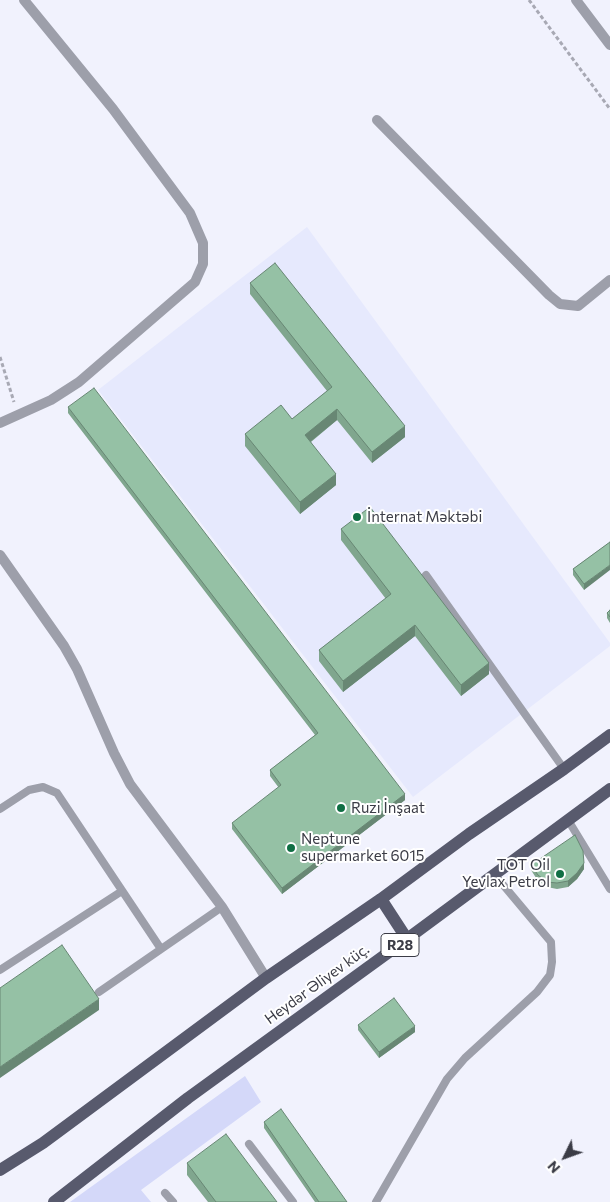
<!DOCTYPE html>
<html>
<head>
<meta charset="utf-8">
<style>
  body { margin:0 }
  #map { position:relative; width:610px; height:1202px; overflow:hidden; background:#f1f2fd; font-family:Commissioner,sans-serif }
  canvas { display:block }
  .north { position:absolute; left:540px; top:1132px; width:50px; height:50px; -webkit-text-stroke:4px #fff; paint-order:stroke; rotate:228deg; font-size:14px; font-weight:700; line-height:20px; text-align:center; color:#3b3c46 }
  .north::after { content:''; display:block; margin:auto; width:18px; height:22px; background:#3b3c46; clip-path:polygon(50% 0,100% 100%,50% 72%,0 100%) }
</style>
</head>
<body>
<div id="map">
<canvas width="610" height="1202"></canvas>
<div class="north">N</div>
</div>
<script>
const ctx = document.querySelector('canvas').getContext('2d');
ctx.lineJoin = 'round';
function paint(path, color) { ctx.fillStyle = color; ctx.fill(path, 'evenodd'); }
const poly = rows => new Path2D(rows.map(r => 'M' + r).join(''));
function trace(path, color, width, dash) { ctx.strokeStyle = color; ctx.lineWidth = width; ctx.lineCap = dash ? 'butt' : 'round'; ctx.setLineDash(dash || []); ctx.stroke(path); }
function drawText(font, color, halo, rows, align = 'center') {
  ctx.font = font + ' Commissioner,sans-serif'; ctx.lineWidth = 4; ctx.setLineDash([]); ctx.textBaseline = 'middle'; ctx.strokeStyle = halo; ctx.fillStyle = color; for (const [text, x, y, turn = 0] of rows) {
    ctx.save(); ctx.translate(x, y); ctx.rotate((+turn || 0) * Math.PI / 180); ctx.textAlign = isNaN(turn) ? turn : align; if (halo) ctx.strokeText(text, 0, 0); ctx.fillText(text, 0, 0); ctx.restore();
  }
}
const built = poly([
  [307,227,610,643,610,646,413,797,98,390]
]);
const green = poly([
  [245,1076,261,1102,141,1190,151,1202,70,1202]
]);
const path = poly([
  [529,0,610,109],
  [0,357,14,402]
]);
const service = poly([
  [426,575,564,769],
  [0,809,29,790,43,787,57,793,161,949],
  [568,820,610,889],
  [0,970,122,891],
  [99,992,222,907],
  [249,1144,293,1202],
  [165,1193,173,1202],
  [376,1202,447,1079,465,1058,537,992,550,975,552,962,551,942,494,874]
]);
const minor = poly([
  [576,0,610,45],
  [377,120,549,295,560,304,578,306,610,280],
  [0,423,51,400,79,382,195,282,203,264,203,243,190,213,113,109,24,0],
  [0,555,64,646,77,669,114,753,130,784,222,907,266,978]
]);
const primary = poly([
  [381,899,407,939],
  [0,1170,43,1143,266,978,381,899,469,834,564,769,610,735],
  [54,1202,188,1098,407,939,610,789]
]);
const wall = poly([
  [250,283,405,437,372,463,337,420,311,442,336,485,300,514,245,446,245,434,292,419,327,391,250,294],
  [68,407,405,800,282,894,232,829,232,823,279,788,270,776,270,770,315,735,68,413],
  [341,529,489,674,461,696,415,636,343,692,319,661,319,650,386,599,341,540],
  [610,542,584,590,573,575,573,569],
  [610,610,610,623,607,618,607,613],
  [531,865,584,869,577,879,568,887,557,889,547,887,538,881,531,870],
  [358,1025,415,1032,379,1058,358,1030],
  [264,1122,347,1202,315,1202,264,1128],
  [187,1163,277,1202,208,1202,187,1175]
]);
const shadedWall = poly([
  [337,409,337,420,305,446,305,435],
  [405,426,405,437,372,463,372,452],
  [336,474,336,485,300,514,300,502],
  [610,565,610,570,584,590,584,584],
  [415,625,415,636,343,692,343,681],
  [489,663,489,674,461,696,461,685],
  [405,794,405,800,282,894,282,888],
  [584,863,584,869,577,879,568,887,568,881],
  [99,999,99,1010,0,1078,0,1067],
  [415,1026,415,1032,379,1058,379,1052]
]);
const building = poly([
  [275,263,405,426,372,452,337,409,305,435,336,474,300,502,245,434,281,405,292,419,332,387,250,283,275,263],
  [94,388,405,794,282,888,232,823,281,785,270,770,318,733,68,407,94,388],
  [370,507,489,663,461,685,415,625,343,681,319,650,391,594,341,529,370,507],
  [610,542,610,565,584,584,573,569,610,542],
  [610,610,610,617,607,613,610,610],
  [575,835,583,851,584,863,577,873,568,881,557,883,547,882,538,875,531,865,575,835],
  [62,945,99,999,0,1067,0,988,62,945],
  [394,998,415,1026,379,1052,358,1025,394,998],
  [281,1109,347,1202,319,1202,264,1122,281,1109],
  [226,1134,277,1202,216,1202,187,1163,226,1134]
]);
const markers = [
  [357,517,5,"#106f44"],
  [341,808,5,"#106f44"],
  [291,848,5,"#106f44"],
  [560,874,5,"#106f44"]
];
const shields = [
  [400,945,38]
];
const shieldNames = [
  ["R28",400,945]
];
const poiNames = [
  ["İnternat Məktəbi",367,517],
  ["Ruzi İnşaat",351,808],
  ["Neptune",301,839],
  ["supermarket 6015",301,856],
  ["TOT Oil",550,865,"right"],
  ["Yevlax Petrol",550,882,"right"]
];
const streetNames = [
  ["Heydər Əliyev küç.",317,984,-36]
];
paint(built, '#e6e9fd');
paint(green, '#d4d8f9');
trace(path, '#a8a9b4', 3, [4, 2.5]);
trace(service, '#9d9faa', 8);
trace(minor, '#9d9faa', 10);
trace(primary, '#585a6d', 12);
paint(wall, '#80a68e');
paint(shadedWall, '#688774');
paint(building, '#95c1a5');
trace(building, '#688774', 1);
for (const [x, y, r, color] of markers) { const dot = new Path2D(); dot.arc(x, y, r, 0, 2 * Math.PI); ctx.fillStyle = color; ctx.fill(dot); trace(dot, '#fff', 2); }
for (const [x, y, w] of shields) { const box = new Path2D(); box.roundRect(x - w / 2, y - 11.5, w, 23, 4); ctx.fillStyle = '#fff'; ctx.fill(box); trace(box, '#3b3c46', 1); }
drawText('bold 14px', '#3b3c46', null, shieldNames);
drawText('15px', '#3b3c46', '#fff', poiNames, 'left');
drawText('15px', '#3b3c46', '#fff', streetNames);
</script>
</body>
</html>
